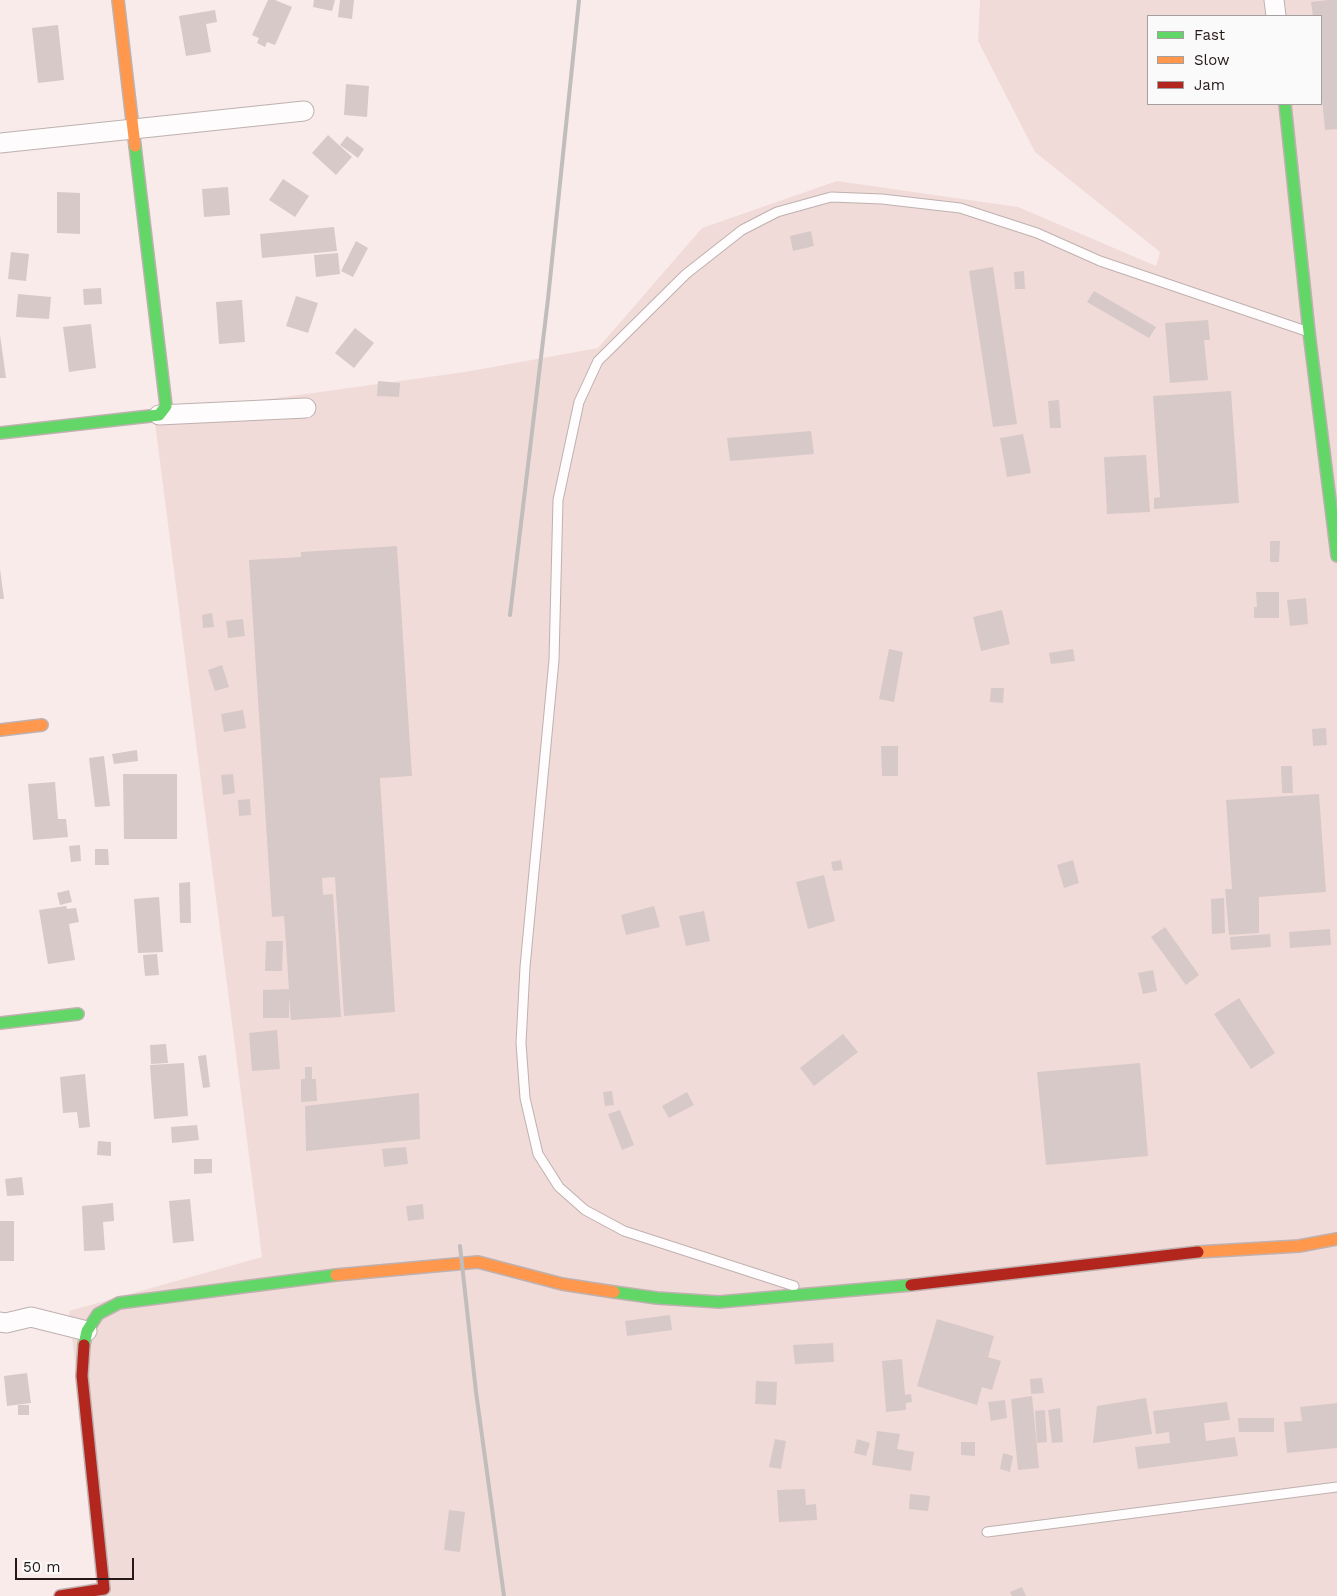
<!DOCTYPE html>
<html>
<head>
<meta charset="utf-8">
<style>
  body { margin:0 }
  #map { position:relative; width:1337px; height:1596px; overflow:hidden; background:#f8ebe9; font-family:"Work Sans",sans-serif }
  canvas { display:block }
  .legend { position:absolute; left:1147px; top:15px; width:175px; height:90px; box-sizing:border-box; background:#fafafa; border:1px solid #a5a09f; margin:0; padding:6px 9px; list-style:none; font-size:15px; color:#261817 }
  .legend li { display:flex; align-items:center; gap:10px; height:25px }
  .legend b { width:25px; border:1px solid #a5a09f }
  .scale { position:absolute; left:15px; top:1558px; width:119px; height:22px; box-sizing:border-box; border:2px solid #261817; border-top:0; padding-left:6px; font-size:15px; line-height:18px; white-space:nowrap; color:#261817; -webkit-text-stroke:4px #fafafa; paint-order:stroke }
</style>
</head>
<body>
<div id="map">
<canvas width="1337" height="1596"></canvas>
<ul class="legend">
<li><b style="height:6px;background:#63d668"></b>Fast</li>
<li><b style="height:6px;background:#ff974d"></b>Slow</li>
<li><b style="height:6px;background:#b3261e"></b>Jam</li>
</ul>
<div class="scale">50 m</div>
</div>
<script>
const ctx = document.querySelector('canvas').getContext('2d');
ctx.lineJoin = 'round';
function paint(path, color) { ctx.fillStyle = color; ctx.fill(path, 'evenodd'); }
const poly = rows => new Path2D(rows.map(r => 'M' + r).join(''));
function trace(path, color, width, dash) { ctx.strokeStyle = color; ctx.lineWidth = width; ctx.lineCap = dash ? 'butt' : 'round'; ctx.setLineDash(dash || []); ctx.stroke(path); }
const built = poly([
  [980,0,1337,0,1337,1596,83,1596,102,1593,69,1311,262,1257,154,415,465,372,598,348,702,228,837,181,1018,207,1156,266,1160,252,1035,152,978,41],
  [1148,16,1321,16,1321,104,1148,104]
]);
const building = poly([
  [268,0,275,0,292,7,275,45,267,42,265,47,257,43,259,38,252,35],
  [314,0,335,0,332,11,313,7],
  [340,0,354,0,352,19,338,17],
  [1328,0,1337,0,1337,129,1325,130,1321,88,1321,16,1313,16,1311,2],
  [215,10,217,22,206,24,211,52,186,56,179,16],
  [58,25,64,80,38,83,32,28],
  [346,84,369,86,367,117,344,115],
  [328,135,352,157,336,175,312,153],
  [347,136,364,149,358,158,340,145],
  [283,179,309,196,295,217,269,200],
  [228,187,230,215,204,217,202,189],
  [57,192,80,193,80,234,57,233],
  [334,227,337,251,262,258,260,234],
  [811,231,814,246,793,251,790,236],
  [356,241,368,248,353,277,341,271],
  [11,252,29,254,26,281,8,279],
  [338,253,340,274,316,277,314,255],
  [993,267,1017,424,993,427,969,271],
  [1024,271,1025,289,1015,289,1014,272],
  [101,288,102,304,84,305,83,289],
  [1094,291,1156,327,1149,338,1087,302],
  [18,294,51,297,49,319,16,317],
  [296,296,318,303,308,333,286,326],
  [242,300,245,342,219,344,216,302],
  [1208,320,1210,340,1204,340,1208,380,1170,383,1165,323],
  [91,324,96,368,69,372,63,327],
  [355,328,374,343,354,368,335,353],
  [0,335,6,378,0,378],
  [378,381,400,383,399,397,377,396],
  [1231,391,1239,503,1154,509,1154,498,1160,497,1153,396],
  [1059,400,1061,428,1050,428,1048,401],
  [811,431,814,454,730,461,727,438],
  [1023,434,1031,473,1007,477,1000,438],
  [1146,455,1150,512,1107,514,1104,457],
  [1270,541,1280,541,1279,562,1270,562],
  [397,546,412,776,380,778,395,1012,344,1016,335,877,322,878,323,895,333,894,341,1017,291,1020,289,997,289,1018,263,1018,263,990,289,989,284,916,272,917,249,560,301,557,301,552],
  [0,569,4,599,0,599],
  [1256,592,1279,592,1279,618,1254,618,1254,607,1257,607],
  [1306,598,1308,624,1290,626,1287,600],
  [1002,610,1010,644,981,651,973,617],
  [212,613,214,627,203,628,202,615],
  [243,619,245,636,228,638,226,621],
  [889,649,903,652,894,702,879,699],
  [1073,649,1075,661,1051,664,1049,653],
  [222,665,229,687,215,691,208,670],
  [991,688,1004,688,1003,703,990,702],
  [243,710,246,728,224,732,221,714],
  [1326,728,1327,745,1313,746,1312,729],
  [881,746,898,746,898,776,882,776],
  [137,750,138,761,114,764,112,754],
  [104,756,110,806,95,807,89,758],
  [1281,766,1292,766,1293,793,1282,793],
  [123,774,177,774,177,839,124,839],
  [233,774,235,793,223,795,221,775],
  [55,782,58,819,66,819,68,837,33,840,28,784],
  [1319,794,1326,892,1259,897,1259,933,1229,935,1225,889,1232,889,1226,800],
  [250,799,251,815,239,816,238,800],
  [80,845,81,861,71,862,69,846],
  [95,849,108,849,109,865,95,865],
  [841,860,843,870,833,871,831,862],
  [1073,860,1079,883,1064,888,1057,865],
  [824,875,835,921,808,929,796,882],
  [190,882,191,923,180,923,179,883],
  [69,890,72,902,60,905,57,893],
  [159,897,163,952,138,953,134,899],
  [1224,898,1225,933,1212,934,1211,899],
  [66,906,67,909,76,908,79,922,69,924,75,960,48,964,39,910],
  [654,906,660,927,626,935,621,915],
  [704,911,710,941,686,946,679,916],
  [1165,927,1199,975,1186,985,1151,937],
  [1330,929,1331,945,1290,948,1289,932],
  [1270,934,1271,947,1231,950,1230,937],
  [266,941,283,941,282,971,265,971],
  [157,954,159,975,145,976,143,955],
  [1153,970,1157,991,1143,994,1138,973],
  [1239,998,1275,1053,1251,1069,1214,1014],
  [277,1030,280,1069,252,1071,249,1033],
  [843,1034,858,1052,814,1086,800,1068],
  [166,1044,168,1063,151,1064,150,1045],
  [206,1055,210,1087,203,1088,198,1056],
  [184,1063,188,1116,154,1119,150,1065],
  [1140,1063,1148,1156,1046,1165,1037,1072],
  [305,1067,312,1067,312,1079,316,1079,317,1101,301,1102,301,1079,305,1079],
  [85,1074,90,1127,79,1128,77,1112,63,1113,60,1077],
  [612,1091,614,1105,605,1106,603,1092],
  [687,1092,694,1105,669,1118,662,1106],
  [419,1093,420,1139,306,1151,305,1106],
  [620,1110,634,1145,622,1150,608,1114],
  [197,1125,199,1140,172,1143,171,1127],
  [98,1141,111,1142,111,1156,97,1155],
  [406,1147,408,1164,384,1167,382,1149],
  [194,1159,212,1159,212,1173,194,1174],
  [22,1177,24,1195,7,1196,5,1179],
  [190,1199,194,1241,173,1243,169,1201],
  [113,1203,114,1221,103,1222,105,1250,84,1251,82,1206],
  [423,1204,424,1219,408,1221,406,1206],
  [0,1221,14,1221,14,1261,0,1261],
  [670,1315,672,1330,627,1336,625,1321],
  [937,1319,994,1336,988,1357,1001,1361,992,1390,982,1387,977,1405,917,1386],
  [833,1343,834,1362,795,1364,793,1345],
  [902,1359,905,1395,911,1394,912,1402,906,1403,906,1410,886,1412,882,1361],
  [27,1373,31,1403,7,1406,4,1376],
  [1042,1378,1044,1393,1031,1394,1030,1379],
  [756,1381,777,1382,776,1405,755,1404],
  [1032,1396,1039,1468,1018,1470,1011,1399],
  [1146,1398,1152,1434,1093,1443,1097,1406],
  [1005,1400,1007,1418,991,1421,988,1402],
  [1227,1402,1230,1420,1204,1423,1206,1441,1235,1437,1238,1456,1138,1469,1135,1447,1170,1443,1169,1432,1156,1434,1153,1411],
  [1337,1403,1337,1448,1287,1453,1284,1422,1302,1421,1300,1407],
  [18,1405,29,1405,29,1415,18,1415],
  [1060,1408,1063,1442,1052,1443,1048,1410],
  [1045,1410,1047,1442,1037,1443,1035,1411],
  [1238,1418,1274,1418,1274,1432,1239,1432],
  [877,1431,900,1434,897,1449,914,1452,911,1471,872,1465],
  [775,1439,786,1441,781,1469,769,1467],
  [857,1439,870,1443,866,1456,854,1453],
  [961,1442,975,1442,975,1456,961,1455],
  [1003,1453,1013,1456,1010,1472,1000,1469],
  [805,1489,806,1505,816,1504,817,1520,779,1522,777,1490],
  [910,1494,930,1496,928,1511,909,1509],
  [449,1510,465,1512,460,1552,444,1550],
  [1022,1587,1026,1596,1012,1596,1010,1592]
]);
const lane = poly([
  [794,1286,624,1231,585,1210,559,1187,538,1154,525,1098,521,1043,525,967,554,660,558,500,579,402,598,361,686,274,742,230,777,212,831,197,882,199,960,208,1037,233,1100,261,1306,331],
  [987,1532,1337,1487]
]);
const street = poly([
  [1274,0,1276,16],
  [0,143,304,111],
  [159,415,306,408],
  [0,1322,6,1323,31,1317,87,1331]
]);
const fast = poly([
  [1285,104,1309,332,1337,556],
  [0,433,159,415,166,406,135,146],
  [0,1023,78,1014],
  [614,1292,657,1298,719,1302,911,1285],
  [84,1345,87,1331,98,1314,119,1303,336,1275]
]);
const slow = poly([
  [118,0,135,146],
  [0,730,42,725],
  [1198,1252,1299,1246,1337,1239],
  [336,1275,478,1262,562,1284,614,1292]
]);
const jam = poly([
  [911,1285,1198,1252],
  [60,1596,104,1589,82,1376,84,1345]
]);
const rail = poly([
  [510,615,548,299,579,0],
  [460,1246,476,1392,504,1596]
]);
paint(built, '#f1dbd8');
paint(building, '#d6c9c7');
trace(lane, '#beb1b0', 11);
trace(street, '#beb1b0', 21);
trace(fast, '#beb1b0', 14);
trace(slow, '#beb1b0', 14);
trace(jam, '#beb1b0', 14);
trace(lane, '#fefcfc', 9);
trace(street, '#fefcfc', 19);
trace(fast, '#63d668', 11);
trace(slow, '#ff974d', 11);
trace(jam, '#b3261e', 11);
trace(rail, '#c1bdbc', 4);
</script>
</body>
</html>
